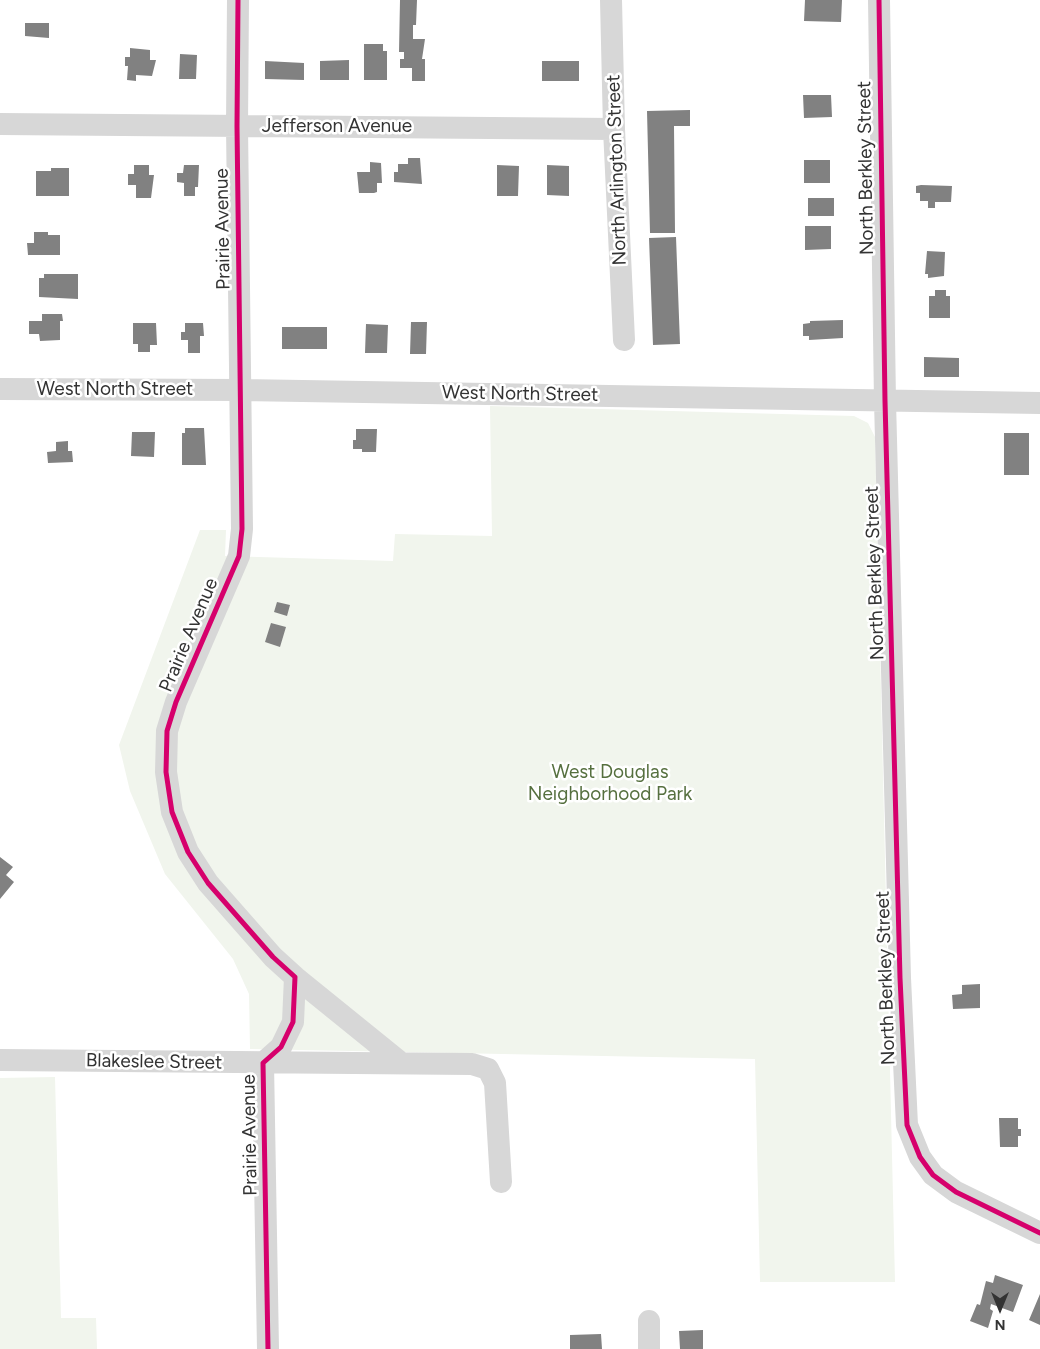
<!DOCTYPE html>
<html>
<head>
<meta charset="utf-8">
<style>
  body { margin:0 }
  #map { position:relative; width:1040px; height:1349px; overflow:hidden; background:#fff; font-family:Figtree,sans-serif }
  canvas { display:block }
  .north { position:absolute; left:975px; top:1284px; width:50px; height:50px; -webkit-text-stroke:4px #fff; paint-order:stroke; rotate:180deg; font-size:14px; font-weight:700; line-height:20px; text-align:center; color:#333 }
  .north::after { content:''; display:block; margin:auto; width:18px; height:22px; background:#333; clip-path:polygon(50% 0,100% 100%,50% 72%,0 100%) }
</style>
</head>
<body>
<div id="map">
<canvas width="1040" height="1349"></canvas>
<div class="north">N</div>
</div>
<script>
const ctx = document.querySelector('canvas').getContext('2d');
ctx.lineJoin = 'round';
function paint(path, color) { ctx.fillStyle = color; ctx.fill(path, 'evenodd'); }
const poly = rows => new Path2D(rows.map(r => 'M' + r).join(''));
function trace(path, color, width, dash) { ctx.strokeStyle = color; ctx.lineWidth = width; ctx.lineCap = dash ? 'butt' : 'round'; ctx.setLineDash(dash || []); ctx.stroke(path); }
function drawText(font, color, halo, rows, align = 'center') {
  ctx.font = font + ' Figtree,sans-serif'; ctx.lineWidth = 5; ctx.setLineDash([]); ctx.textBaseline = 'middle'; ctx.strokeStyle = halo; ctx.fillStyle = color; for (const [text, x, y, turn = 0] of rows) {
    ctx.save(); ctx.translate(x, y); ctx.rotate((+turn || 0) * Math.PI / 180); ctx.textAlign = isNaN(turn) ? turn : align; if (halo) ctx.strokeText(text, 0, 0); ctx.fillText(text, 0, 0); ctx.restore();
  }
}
const green = poly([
  [490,406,854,416,868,423,875,437,895,1282,760,1282,755,1059,250,1049,249,994,233,959,165,874,130,791,119,745,200,530,226,530,225,556,393,561,395,534,492,536],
  [55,1077,61,1318,96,1318,97,1349,0,1349,0,1078]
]);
const building = poly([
  [400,0,417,0,416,25,413,25,413,39,425,39,422,59,425,59,425,81,412,81,412,68,400,68,400,59,404,59,404,52,399,52],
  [805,0,842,0,841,22,804,21],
  [25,23,49,23,49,38,25,36],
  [364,44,383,44,383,51,387,51,387,80,364,80],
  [130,48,150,50,150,60,156,60,152,76,136,75,136,81,127,80,128,66,125,66,125,57,130,57],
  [180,54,197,55,196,79,179,79],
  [349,60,349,80,320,80,320,61],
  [265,61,304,63,304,80,265,79],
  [542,61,579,61,579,81,542,81],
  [803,95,831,95,832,117,804,118],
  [690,110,690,126,674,126,675,233,650,233,647,111],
  [408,158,420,158,422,184,394,182,394,172,398,172,398,164,408,164],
  [804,160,830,160,830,183,804,183],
  [370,162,381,163,382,183,377,183,377,192,374,193,359,193,357,172,370,172],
  [134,165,149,165,149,175,154,175,151,198,136,198,136,185,128,185,128,174,134,174],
  [184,165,199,165,198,187,195,187,195,196,184,196,184,183,177,182,177,173,183,173],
  [497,165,519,166,518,196,497,196],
  [547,165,569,166,569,196,547,195],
  [51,168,69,168,69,196,36,196,36,171,51,171],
  [921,185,952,186,951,202,935,202,935,208,928,208,928,201,920,201,920,193,916,193,916,186],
  [808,198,834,198,834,216,808,216],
  [805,226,831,226,831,249,805,250],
  [34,232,48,232,48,235,60,235,60,255,28,255,27,243,34,243],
  [676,237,680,344,653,345,649,238],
  [927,251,945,252,944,276,928,278,928,274,925,274],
  [44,274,78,274,78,299,39,297,39,278,44,278],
  [935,290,946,290,946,296,950,296,950,318,929,318,929,296,935,296],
  [42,314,62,314,63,321,60,321,60,340,40,341,39,334,29,334,29,321,42,321],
  [843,320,843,338,809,340,809,336,803,336,803,324,810,323,810,321],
  [411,322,427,322,426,354,410,354],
  [133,323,156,323,157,345,150,345,150,352,138,352,138,344,133,344],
  [185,323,203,323,204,336,200,336,200,353,188,353,188,340,181,340,181,332,185,332],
  [366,324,388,325,387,353,365,353],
  [282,327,327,327,327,349,282,349],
  [924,357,959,358,959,377,924,377],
  [185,428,204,428,206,465,182,465,182,433,185,433],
  [356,429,377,429,376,452,362,452,362,449,353,449,353,440,356,440],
  [132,432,155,432,154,457,131,456],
  [1004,433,1029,433,1029,475,1004,475],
  [68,441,68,451,72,451,73,462,48,463,47,452,56,451,56,442],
  [277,602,290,605,287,616,274,612],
  [271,623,286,627,280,647,265,642],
  [0,857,13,867,6,875,14,882,0,899],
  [980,984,980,1008,953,1009,952,995,962,994,962,985],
  [999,1118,1018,1118,1018,1129,1021,1129,1021,1136,1018,1136,1018,1147,1000,1147],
  [995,1275,1023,1285,1013,1312,991,1304,990,1309,993,1311,988,1328,970,1321,977,1304,980,1305,986,1281,993,1283],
  [1040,1294,1040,1325,1029,1320],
  [703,1330,703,1349,680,1349,679,1331],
  [601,1334,602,1349,570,1349,570,1335]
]);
const minor = poly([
  [238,0,237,126,242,529,239,556,176,702,167,731,166,772,172,812,188,852,208,883,273,957,295,977,293,1022,281,1047,263,1063,268,1349],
  [611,0,614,129,624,340],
  [879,0,885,401,900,978,907,1125,920,1157,933,1175,956,1192,1040,1233],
  [0,124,614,129],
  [0,389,241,390,1040,403],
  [295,977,400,1062],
  [0,1060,472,1064,488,1069,495,1083,501,1182],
  [649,1349,649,1321]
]);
const cycleway = poly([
  [238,0,237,126,242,529,239,556,176,702,167,731,166,772,172,812,188,852,208,883,273,957,295,977,293,1022,281,1047,263,1063,268,1349],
  [879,0,885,401,900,978,907,1125,920,1157,933,1175,956,1192,1040,1233]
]);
const streetNames = [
  ["Jefferson Avenue",337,126],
  ["North Berkley Street",866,168,-91],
  ["North Arlington Street",617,170,-92],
  ["Prairie Avenue",223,229,-91],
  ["West North Street",115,389],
  ["West North Street",520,394,1],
  ["North Berkley Street",875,573,-92],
  ["Prairie Avenue",189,635,-67],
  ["North Berkley Street",886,978,-92],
  ["Blakeslee Street",154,1062,1],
  ["Prairie Avenue",250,1135,-91]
];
const parkNames = [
  ["West Douglas",610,772],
  ["Neighborhood Park",610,794]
];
paint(green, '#f1f5ed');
paint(building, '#818181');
trace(minor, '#d7d7d7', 22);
trace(cycleway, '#d6006c', 5);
drawText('19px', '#333', '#fff', streetNames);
drawText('19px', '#56703f', '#fff', parkNames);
</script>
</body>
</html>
